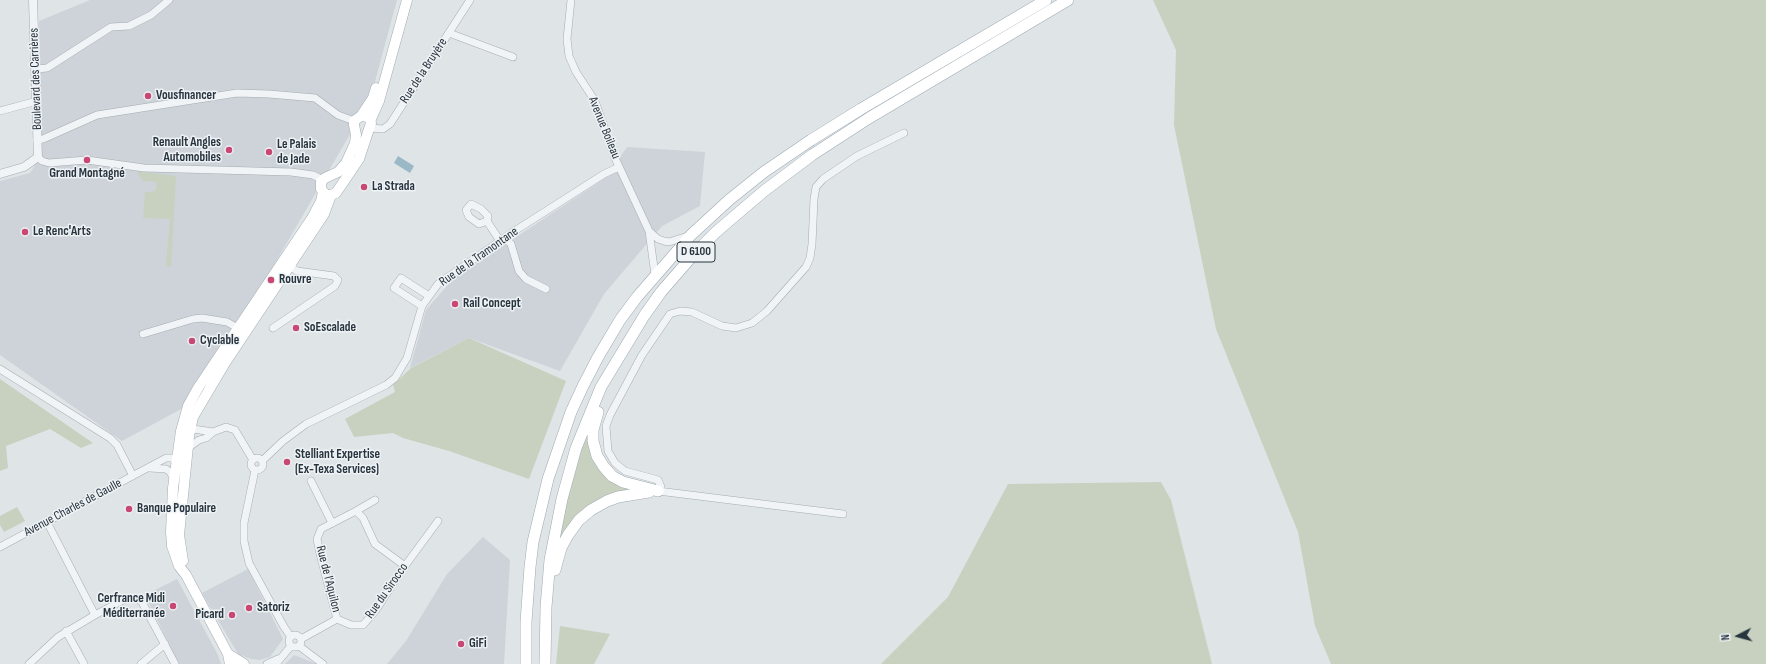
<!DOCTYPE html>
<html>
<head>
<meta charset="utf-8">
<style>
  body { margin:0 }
  #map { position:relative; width:1766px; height:664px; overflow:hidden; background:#dfe4e7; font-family:"Sofia Sans Condensed",sans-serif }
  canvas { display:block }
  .north { position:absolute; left:1718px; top:616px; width:40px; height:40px; -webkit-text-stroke:3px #eef2f5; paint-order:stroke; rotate:264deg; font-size:11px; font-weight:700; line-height:16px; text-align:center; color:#28343e }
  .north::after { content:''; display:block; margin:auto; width:14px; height:18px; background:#28343e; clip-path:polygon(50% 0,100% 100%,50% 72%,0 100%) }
</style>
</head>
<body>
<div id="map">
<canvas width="1766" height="664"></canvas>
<div class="north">N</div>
</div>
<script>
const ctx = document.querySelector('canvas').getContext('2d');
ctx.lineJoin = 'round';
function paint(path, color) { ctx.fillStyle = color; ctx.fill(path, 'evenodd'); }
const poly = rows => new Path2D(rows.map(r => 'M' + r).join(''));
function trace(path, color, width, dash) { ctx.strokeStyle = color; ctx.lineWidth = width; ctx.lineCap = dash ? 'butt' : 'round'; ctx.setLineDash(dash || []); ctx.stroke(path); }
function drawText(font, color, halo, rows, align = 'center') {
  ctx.font = font + ' "Sofia Sans Condensed",sans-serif'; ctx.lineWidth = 3; ctx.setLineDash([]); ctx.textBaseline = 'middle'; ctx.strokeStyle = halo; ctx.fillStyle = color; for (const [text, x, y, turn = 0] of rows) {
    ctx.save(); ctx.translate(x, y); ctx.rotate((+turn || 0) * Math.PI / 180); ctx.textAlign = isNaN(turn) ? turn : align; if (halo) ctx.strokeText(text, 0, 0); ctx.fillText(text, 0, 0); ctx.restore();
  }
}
const built = poly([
  [90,0,397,0,370,100,271,270,205,369,183,408,122,441,0,355,0,181,30,173,42,154,39,21],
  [627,147,705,152,700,206,662,226,604,294,560,371,469,338,410,368,426,310,454,278,607,177],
  [483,537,510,560,504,664,387,664,406,641,447,574],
  [248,569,283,639,270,657,260,660,251,659,238,654,202,593],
  [177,579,218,655,221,664,179,664,145,595],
  [294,655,317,664,285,664]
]);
const green = poly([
  [1153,0,1766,0,1766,664,1331,664,1315,626,1298,532,1216,329,1174,125,1176,50],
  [136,171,176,176,171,267,166,266,170,219,143,218,145,192,153,192,156,189,157,182,143,181],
  [469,338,566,381,529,479,449,451,403,438,393,433,354,437,345,419,395,392,393,385,411,368],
  [0,379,93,443,81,448,50,429,6,446,8,468,0,471],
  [588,430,594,459,632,489,621,492,560,543,560,536,566,506,578,459],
  [1161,482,1171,500,1212,664,881,664,948,597,1008,484],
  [17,507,25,521,4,532,0,525,0,516],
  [560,626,610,634,594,664,556,664]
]);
const water = poly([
  [398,156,414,166,410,173,394,163]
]);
const minor = poly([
  [571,0,567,39,569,56,576,72,595,101,615,158,649,231,655,275],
  [449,33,513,57],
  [36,69,47,68,111,27,129,26,151,15,169,0],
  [0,111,37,101],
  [370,128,383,129,390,124,470,0],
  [37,140,43,139,97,115,237,93,269,94,315,98,338,115,354,121],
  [38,157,42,161,49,163,87,160,144,168,291,172,313,175,323,180],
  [487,221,479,224,469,217,466,210,471,204,481,209,488,216,487,221,500,241],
  [649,231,658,239,664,241,669,242,688,236],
  [505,238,511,244,519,271,526,279,546,289],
  [422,306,394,288,401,278,429,296],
  [273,328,335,286,338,280,334,276,297,271,286,264],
  [143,334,193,319,202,318,227,322,241,330],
  [0,369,110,438,117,445,133,476],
  [187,429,193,429,213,432],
  [188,448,199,440,206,438,213,432,226,427,235,430,253,460],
  '251 464a6 6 0 1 1 12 0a6 6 0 1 1-12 0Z',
  [262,461,283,441,306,424,386,385,395,378,407,358,422,306,438,284,513,232,604,174,619,167],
  [150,468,166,469,170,472,174,479],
  [255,470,244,523,244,541,249,563,284,627,291,637],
  [311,481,332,523],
  [356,511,375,500],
  [843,514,658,491,661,487,658,480,625,471,615,463,608,451,606,426,610,415,642,355,670,314,680,311,692,312,722,326,736,328,752,323,767,311,806,267,810,258,812,244,814,199,816,187,823,179,857,156,904,133],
  [0,547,166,458,172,458,179,464],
  [95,615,127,598,138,599,142,602,175,664],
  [337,619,320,554,317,539,321,529,356,511,363,518,375,544,405,566],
  [66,631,84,664],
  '289 641a6 6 0 1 1 12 0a6 6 0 1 1-12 0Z',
  [301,639,337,619,351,625,363,625,376,610,399,574,438,521],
  [299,646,323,664],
  [29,664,58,637,95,615,47,522],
  [141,664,165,644],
  [267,664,278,659],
  [276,664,291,646]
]);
const tertiary = poly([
  [0,174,24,167,38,157,33,0]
]);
const secondary = poly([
  [361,116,369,117,371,123,359,159,336,193,331,195,326,195,321,189,321,182,325,178,338,172,346,163,355,143,356,135,354,125,354,121,361,116],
  [361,116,373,98,376,88],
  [371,119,379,101,407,0],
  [183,561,179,535,189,436,193,417,225,363,324,214,331,195],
  [228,654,244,664],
  [230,664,228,654,186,575,179,566,172,546,171,532,173,488,181,431,188,406,198,388,312,218,321,201,323,192]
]);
const primary = poly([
  [598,412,593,430,593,441,597,456,604,467,612,476,623,482,658,491],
  [555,570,561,548,568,535,579,520,591,510,607,501,618,497,649,492],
  [526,664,526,622,530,567,533,542,548,479,571,412,583,386,598,357,620,320,637,297,691,235,729,200,764,172,811,140,861,109,1046,0],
  [545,664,546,607,550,560,562,499,576,448,601,387,644,316,661,292,694,254,716,232,764,191,812,155,869,118,1068,0]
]);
const markers = [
  [148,96,4,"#c84874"],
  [229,150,4,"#c84874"],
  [269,152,4,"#c84874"],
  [87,160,4,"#c84874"],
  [364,187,4,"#c84874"],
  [25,232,4,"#c84874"],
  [271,280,4,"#c84874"],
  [455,304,4,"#c84874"],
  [296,328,4,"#c84874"],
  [192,341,4,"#c84874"],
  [287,462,4,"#c84874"],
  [129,509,4,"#c84874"],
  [173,606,4,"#c84874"],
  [249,608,4,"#c84874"],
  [232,615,4,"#c84874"],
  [461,644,4,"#c84874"]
];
const shields = [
  [696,252,38]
];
const shieldNames = [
  ["D 6100",696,252]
];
const streetNames = [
  ["Rue de la Bruyère",424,71,-57],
  ["Boulevard des Carrières",36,79,-92],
  ["Avenue Boileau",604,128,68],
  ["Rue de la Tramontane",479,257,-35],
  ["Avenue Charles de Gaulle",73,508,-28],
  ["Rue de l'Aquilon",328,579,76],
  ["Rue du Sirocco",387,591,-55]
];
const poiNames = [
  ["Vousfinancer",156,96],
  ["Renault Angles",221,143,"right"],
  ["Automobiles",221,158,"right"],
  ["Le Palais",277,145],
  ["de Jade",277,160],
  ["Grand Montagné",87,174,"center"],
  ["La Strada",372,187],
  ["Le Renc'Arts",33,232],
  ["Rouvre",279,280],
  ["Rail Concept",463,304],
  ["SoEscalade",304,328],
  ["Cyclable",200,341],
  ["Stelliant Expertise",295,455],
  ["(Ex-Texa Services)",295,470],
  ["Banque Populaire",137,509],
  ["Cerfrance Midi",165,599,"right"],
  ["Méditerranée",165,614,"right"],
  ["Satoriz",257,608],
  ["Picard",224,615,"right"],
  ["GiFi",469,644]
];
paint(built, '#cdd3d9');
paint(green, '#c8d1c0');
paint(water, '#9bb8c6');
trace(minor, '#a4acb1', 8);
trace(tertiary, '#a4acb1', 9);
trace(secondary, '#a4acb1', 11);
trace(primary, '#9eaab2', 12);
trace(minor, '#f1f4f6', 7);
trace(tertiary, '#f1f4f6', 8);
trace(secondary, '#fff', 10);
trace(primary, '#fff', 11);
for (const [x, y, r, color] of markers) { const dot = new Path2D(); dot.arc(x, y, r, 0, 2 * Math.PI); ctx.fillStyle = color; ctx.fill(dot); trace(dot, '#eef2f5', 1.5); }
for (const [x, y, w] of shields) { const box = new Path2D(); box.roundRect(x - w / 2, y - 10, w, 20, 3); ctx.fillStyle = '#eef2f5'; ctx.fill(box); trace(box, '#28343e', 1); }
drawText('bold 12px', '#28343e', null, shieldNames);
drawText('13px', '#28343e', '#eef2f5', streetNames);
drawText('bold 13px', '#28343e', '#eef2f5', poiNames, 'left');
</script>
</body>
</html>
